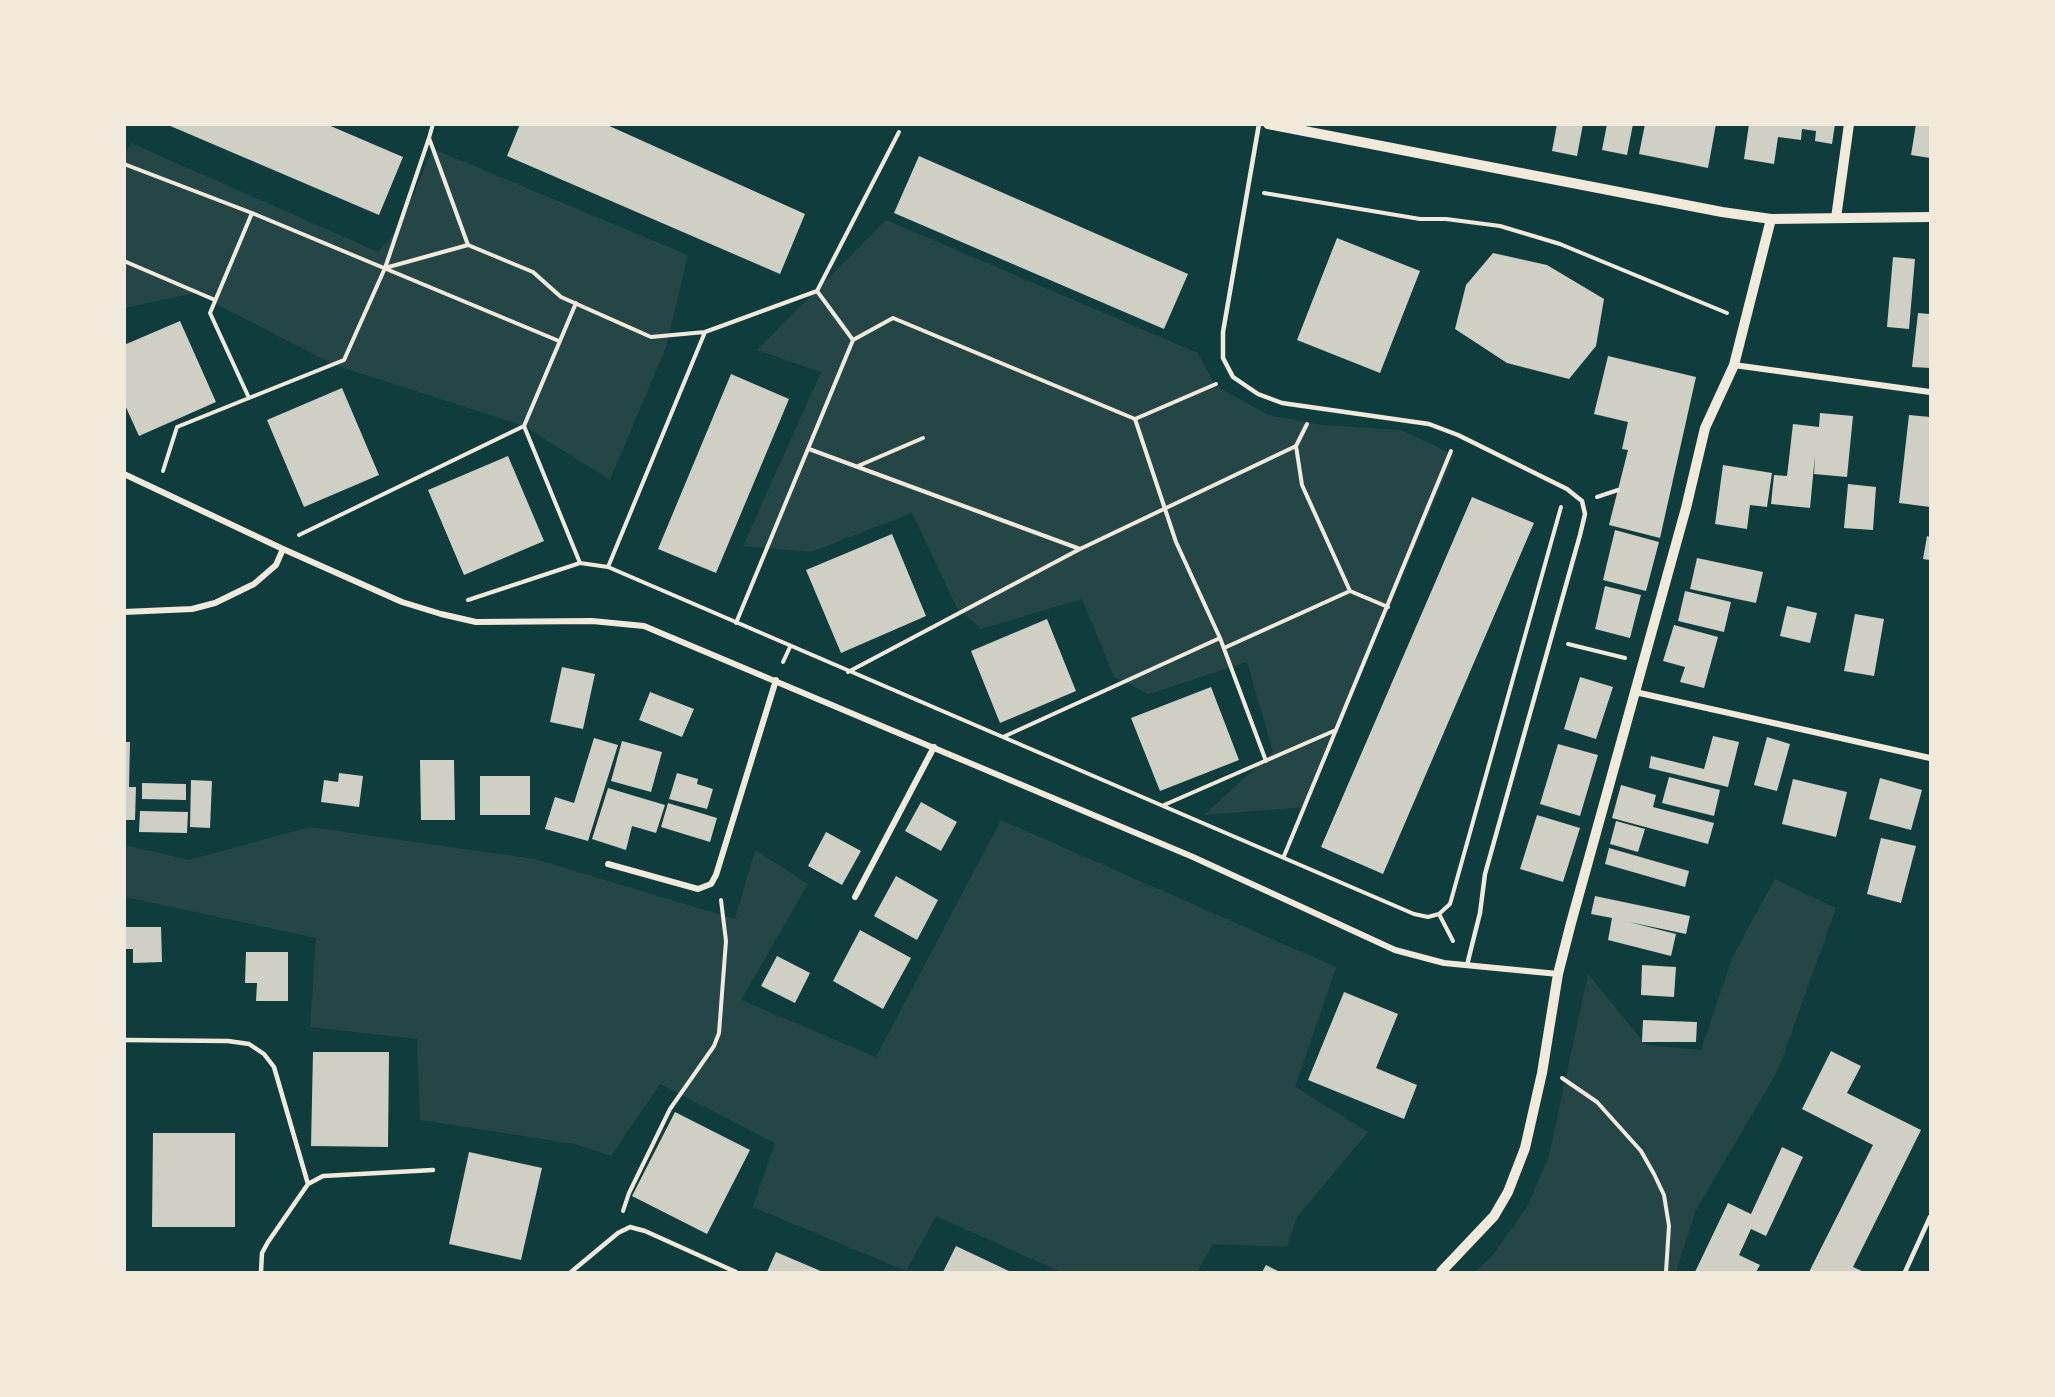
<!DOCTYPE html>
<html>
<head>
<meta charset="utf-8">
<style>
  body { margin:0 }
  #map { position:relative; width:2055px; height:1397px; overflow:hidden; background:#0f3d3e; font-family:"PT Sans Narrow",sans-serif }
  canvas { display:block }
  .frame { position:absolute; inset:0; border:126px solid #f1e9da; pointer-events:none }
</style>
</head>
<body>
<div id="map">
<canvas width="2055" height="1397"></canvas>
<div class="frame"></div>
</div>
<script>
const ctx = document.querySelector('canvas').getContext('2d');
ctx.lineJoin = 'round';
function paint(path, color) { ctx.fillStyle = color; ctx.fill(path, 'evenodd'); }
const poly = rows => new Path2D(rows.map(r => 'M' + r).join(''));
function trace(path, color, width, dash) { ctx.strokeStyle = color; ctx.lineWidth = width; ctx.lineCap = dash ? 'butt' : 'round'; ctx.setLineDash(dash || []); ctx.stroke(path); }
const green = poly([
  [131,143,378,252,398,229,433,149,688,255,666,347,610,480,524,426,332,364,195,293,125,308,124,156],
  [886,220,1198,353,1215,385,1268,415,1322,425,1401,430,1454,455,1305,807,1204,815,1273,752,1247,662,1149,694,1114,677,1082,599,981,629,957,608,912,513,811,552,743,546,821,372,757,350],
  [1001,820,1336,967,1295,1087,1368,1132,1297,1217,1287,1247,1213,1244,1197,1272,1061,1272,936,1216,906,1271,753,1207,775,1143,660,1084,611,1156,575,1144,420,1120,417,1039,310,1027,316,938,125,897,125,845,189,860,310,827,535,859,735,919,755,850,808,884,741,1000,876,1057],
  [1775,879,1836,908,1778,1070,1696,1210,1676,1272,1475,1272,1493,1255,1528,1205,1549,1156,1588,974,1646,1045,1701,1050,1733,956]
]);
const building = poly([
  [326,124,403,157,379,215,168,125],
  [520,124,605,124,805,214,780,274,507,156],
  [1557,124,1583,124,1577,156,1552,151],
  [1607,124,1633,124,1627,155,1602,150],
  [1645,124,1716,124,1708,168,1639,154],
  [1749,124,1835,124,1832,144,1815,141,1816,131,1802,129,1801,140,1778,137,1774,164,1744,159],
  [1916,124,1930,124,1930,158,1911,155],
  [919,156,1188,274,1164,329,894,213],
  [1337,238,1420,271,1380,373,1297,340],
  [1493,253,1547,265,1604,299,1596,346,1569,379,1507,363,1455,329,1466,285],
  [1893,257,1915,259,1909,329,1887,327],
  [1918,313,1930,314,1930,368,1912,367],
  [180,321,216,402,139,436,124,403,124,345],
  [1608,356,1696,377,1660,538,1609,525,1628,450,1622,449,1628,422,1594,414],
  [731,374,789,399,716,573,658,549],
  [342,388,379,475,304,507,267,420],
  [1820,413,1853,416,1847,477,1814,474,1815,455,1810,508,1771,504,1774,475,1787,476,1793,424,1819,427],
  [1909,415,1930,417,1930,507,1899,503],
  [508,456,544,541,464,575,428,490],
  [1723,465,1772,473,1767,507,1750,505,1747,529,1715,524],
  [1848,484,1876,487,1873,530,1844,528],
  [1472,497,1534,523,1383,874,1321,847],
  [1615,530,1659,542,1646,591,1603,580],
  [892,534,926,616,841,653,806,570],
  [1927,536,1930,537,1930,560,1923,559],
  [1697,558,1763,572,1756,603,1690,589],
  [1605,586,1641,595,1630,638,1595,629],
  [1685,591,1731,602,1724,632,1678,621],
  [1787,606,1817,613,1810,643,1780,636],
  [1855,614,1884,619,1874,676,1844,671],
  [1047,619,1076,691,1000,723,971,651],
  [1674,625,1718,637,1704,688,1680,682,1685,667,1663,661],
  [562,667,595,674,583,729,550,722],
  [1580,677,1613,687,1596,739,1564,729],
  [1211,687,1239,760,1160,791,1131,718],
  [650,692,694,709,682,737,639,720],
  [1713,736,1739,742,1728,787,1649,768,1651,756,1704,769],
  [1767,737,1790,744,1777,791,1754,785],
  [594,738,618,745,588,841,545,829,555,797,574,803],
  [622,741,662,752,651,792,611,781],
  [124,742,130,742,129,787,136,787,135,820,124,820],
  [1558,744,1598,755,1580,816,1540,804],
  [420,760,454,760,455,820,421,820],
  [339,773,363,776,359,807,321,802,324,780,338,782],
  [677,773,698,779,697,784,713,789,707,809,669,799],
  [480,776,530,776,530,815,480,815],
  [1669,777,1720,790,1714,816,1662,803],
  [1880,778,1922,790,1911,830,1869,819],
  [1793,779,1847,792,1836,837,1782,824],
  [191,780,212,781,210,828,190,827],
  [142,783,186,784,186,800,142,799],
  [1621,785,1656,795,1653,807,1714,823,1708,844,1612,818],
  [608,788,665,805,656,833,632,826,626,850,592,839],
  [921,802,957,822,941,851,905,831],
  [668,803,717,818,710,842,661,827],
  [140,811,188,812,187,833,139,832],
  [1537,815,1580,828,1563,882,1520,869],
  [1616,821,1645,829,1638,852,1610,844],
  [826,832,861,851,842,885,808,866],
  [1881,838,1916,846,1901,903,1867,894],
  [1609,848,1689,871,1685,887,1605,864],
  [896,876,938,900,917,940,874,916],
  [1595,896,1690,916,1686,934,1629,922,1676,934,1671,956,1608,940,1612,918,1591,914],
  [124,927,161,927,162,962,133,963,133,949,124,949],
  [860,930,911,958,883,1009,833,981],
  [246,952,288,952,288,1001,256,1001,257,983,245,983],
  [777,956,810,973,795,1003,761,986],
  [1642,965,1676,967,1674,997,1641,995],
  [1344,992,1398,1014,1376,1068,1417,1085,1404,1119,1308,1080],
  [1643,1020,1697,1022,1696,1042,1642,1042],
  [1831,1051,1861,1066,1847,1093,1921,1130,1853,1267,1864,1272,1809,1272,1873,1145,1802,1109],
  [313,1052,389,1052,388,1147,311,1146],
  [675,1112,750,1150,707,1234,632,1196],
  [153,1133,235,1133,235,1227,152,1227],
  [1782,1147,1803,1157,1766,1236,1751,1229,1739,1255,1760,1265,1756,1272,1695,1272,1728,1203,1751,1214],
  [469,1152,542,1168,521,1260,449,1244],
  [956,1246,1011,1272,943,1272],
  [776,1252,823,1272,767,1272],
  [1266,1265,1280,1272,1262,1272]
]);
const path = poly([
  [429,138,433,124],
  [124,164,252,213,559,341],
  [1264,193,1420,219,1446,219,1500,226,1560,244,1727,313],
  [124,261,215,300],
  [385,268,468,245,533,272,561,297,651,337,705,332,817,291,899,132],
  [817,291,853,340,893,318,1135,419,1216,384],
  [249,398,344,360,385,268,429,138,468,245],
  [524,426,580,563],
  [809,449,1080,549],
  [858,466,923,438],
  [163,471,177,427,249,398,210,313,252,213],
  [1597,497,1618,490],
  [299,535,524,426,576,303],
  [608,567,705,332],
  [1350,591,1388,607],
  [468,600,580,563,608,567,1414,914,1428,917,1439,914,1450,904,1561,507],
  [736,623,853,340],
  [1220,638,1266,761],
  [1568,644,1625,658],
  [1224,648,1350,591,1302,485,1296,446,1307,424],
  [783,662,790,647],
  [848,672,1080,549,1296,446],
  [1003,737,1220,638,1176,542,1135,419],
  [1164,805,1336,730],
  [1284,856,1451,451],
  [1439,914,1453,941],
  [1562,1078,1597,1102,1641,1151,1654,1174,1664,1195,1669,1226,1666,1272],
  [623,1211,629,1193,670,1109,714,1046,719,1033,726,941,721,900]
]);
const service = poly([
  [1259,124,1223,332,1223,358,1233,377,1258,394,1282,403,1429,424,1458,435,1567,489,1582,501,1585,514,1580,535,1485,874,1480,913,1467,965],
  [124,1040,228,1041,249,1044,264,1054,274,1067,308,1184],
  [261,1272,262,1253,268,1242,308,1184,323,1176,433,1170],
  [571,1272,618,1233,630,1227,645,1231,736,1272],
  [1905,1272,1930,1217]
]);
const minor = poly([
  [1734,365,1930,392],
  [124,474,283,549,402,602,441,614,476,622,592,621,644,626,1193,857,1395,950,1444,963,1558,974],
  [124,612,192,609,215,603,254,584,276,565,283,549],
  [1635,692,1930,758],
  [608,864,698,889,711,884,716,875,776,680],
  [855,897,934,747]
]);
const tertiary = poly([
  [1268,124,1722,212,1771,219,1930,217],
  [1836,218,1849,124],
  [1441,1272,1494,1216,1508,1192,1525,1148,1542,1073,1558,974,1571,923,1686,508,1705,428,1734,365,1771,219]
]);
paint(green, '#244646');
paint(building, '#cfcfc3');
trace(path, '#f1e9da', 4);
trace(service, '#f1e9da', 4.5);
trace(minor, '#f1e9da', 6);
trace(tertiary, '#f1e9da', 10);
</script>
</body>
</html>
